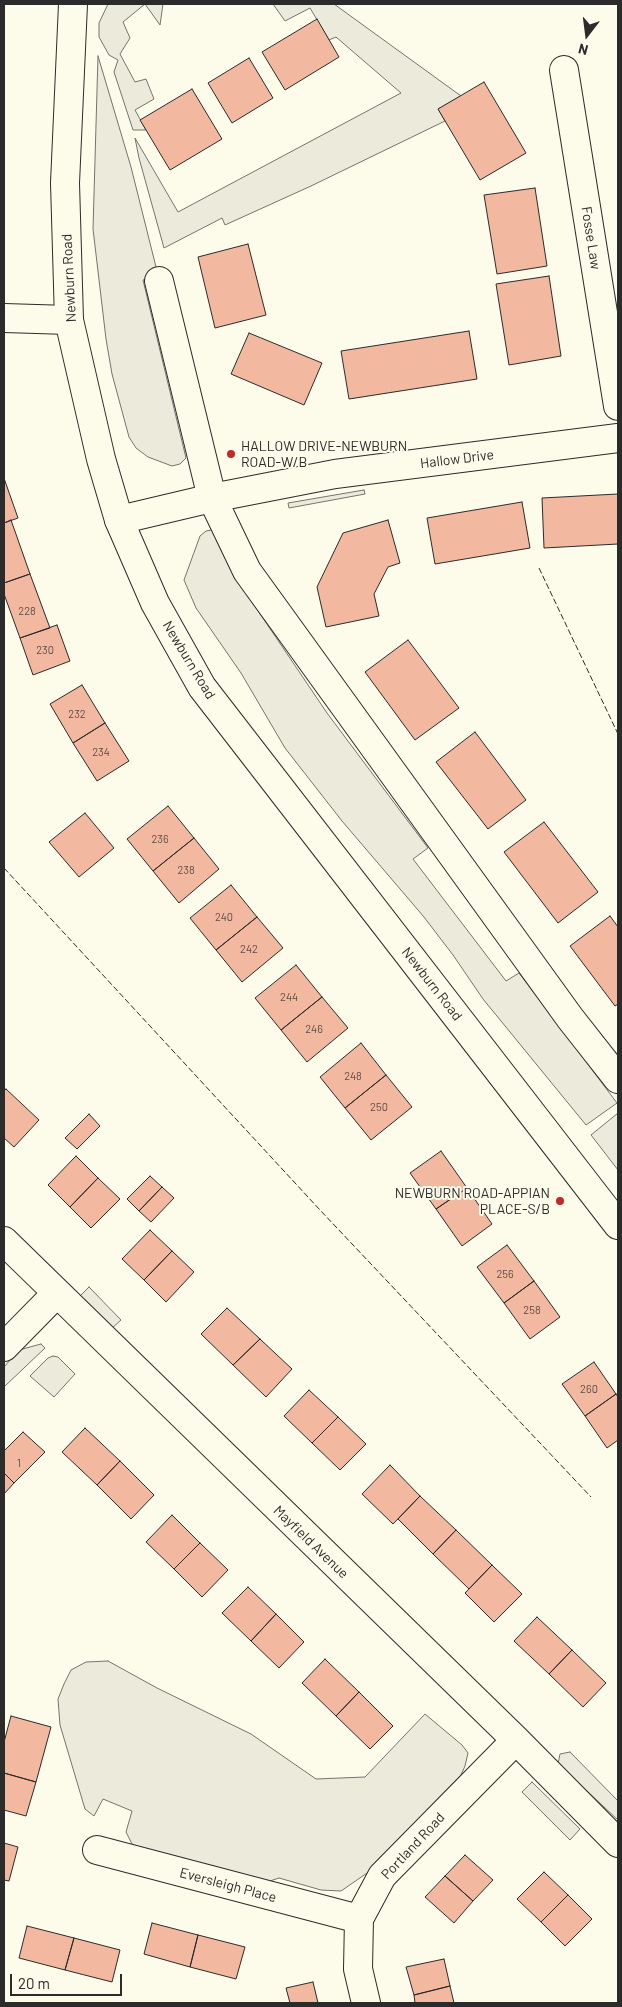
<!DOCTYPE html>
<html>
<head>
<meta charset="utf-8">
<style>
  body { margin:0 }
  #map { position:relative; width:622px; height:2007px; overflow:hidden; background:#fdfbea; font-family:Barlow,sans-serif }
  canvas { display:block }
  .frame { position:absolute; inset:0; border:5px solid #2b2b2b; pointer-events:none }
  .north { position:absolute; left:562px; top:10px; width:50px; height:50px; -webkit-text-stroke:4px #fdfbea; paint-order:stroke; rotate:195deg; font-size:14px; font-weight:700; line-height:20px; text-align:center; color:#2b2b2b }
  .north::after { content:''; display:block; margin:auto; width:18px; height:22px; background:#2b2b2b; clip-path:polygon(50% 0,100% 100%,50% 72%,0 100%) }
  .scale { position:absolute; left:10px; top:1974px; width:112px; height:22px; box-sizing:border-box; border:2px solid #2b2b2b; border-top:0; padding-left:6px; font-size:15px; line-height:18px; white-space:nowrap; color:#2b2b2b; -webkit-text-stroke:4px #fdfbea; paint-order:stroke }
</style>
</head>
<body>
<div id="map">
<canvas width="622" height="2007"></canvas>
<div class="frame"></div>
<div class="north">N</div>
<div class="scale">20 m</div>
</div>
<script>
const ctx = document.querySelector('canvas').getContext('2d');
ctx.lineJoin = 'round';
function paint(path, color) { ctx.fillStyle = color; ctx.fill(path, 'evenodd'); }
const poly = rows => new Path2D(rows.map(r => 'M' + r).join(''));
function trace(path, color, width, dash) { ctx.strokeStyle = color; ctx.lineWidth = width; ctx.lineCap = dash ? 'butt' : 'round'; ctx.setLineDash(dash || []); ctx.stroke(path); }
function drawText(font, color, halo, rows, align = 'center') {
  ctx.font = font + ' Barlow,sans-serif'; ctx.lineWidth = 4; ctx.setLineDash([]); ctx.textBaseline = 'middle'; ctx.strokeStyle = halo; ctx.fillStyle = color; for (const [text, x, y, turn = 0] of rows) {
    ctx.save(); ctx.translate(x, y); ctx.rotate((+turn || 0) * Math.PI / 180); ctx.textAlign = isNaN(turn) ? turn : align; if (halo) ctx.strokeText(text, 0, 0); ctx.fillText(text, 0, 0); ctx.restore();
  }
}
const green = poly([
  [108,4,163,4,160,25,145,4,123,22,130,38,120,54,135,82,146,79,154,99,135,110,146,130,133,130,114,72,118,60,109,55,99,37,99,23,108,4],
  [273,4,334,4,461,96,438,109,445,121,311,186,225,225,222,218,164,248,139,158,135,138,178,212,401,93,336,37,329,40,310,8,285,21,273,4],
  [98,56,131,167,158,275,143,280,186,458,180,464,172,466,148,457,136,448,129,437,112,374,106,339,93,229,98,56],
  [364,490,365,494,289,508,288,503,364,490],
  [212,530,248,596,327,713,428,848,413,859,506,981,519,973,617,1103,586,1125,483,999,453,955,424,917,342,821,285,748,241,673,196,608,184,580,200,536,206,531,212,530],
  [618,1113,618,1170,591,1135,618,1113],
  [89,1287,121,1320,111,1329,79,1297,89,1287],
  [41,1344,45,1348,4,1387,4,1367,19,1350,41,1344],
  [53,1356,58,1357,75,1374,54,1397,30,1376,48,1358,53,1356],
  [108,1661,157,1688,251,1734,316,1779,365,1777,425,1714,462,1745,468,1753,465,1766,461,1775,370,1871,341,1891,321,1890,279,1878,264,1883,135,1850,126,1832,132,1811,103,1799,94,1816,85,1809,60,1725,58,1699,64,1684,71,1670,86,1662,108,1661],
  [570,1752,618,1801,618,1820,558,1764,560,1754,570,1752],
  [532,1782,580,1829,570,1840,522,1792,532,1782]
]);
const building = poly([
  [317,19,339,57,285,90,262,52,317,19],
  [249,58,273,98,232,123,208,83,249,58],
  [484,82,526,153,480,180,438,109,484,82],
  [192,89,222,139,170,170,140,120,192,89],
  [535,188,547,266,497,274,484,195,535,188],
  [248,244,266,315,215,328,198,257,248,244],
  [549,276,561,356,509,365,496,284,549,276],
  [469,331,477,379,349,399,341,351,469,331],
  [249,333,322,363,304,405,231,374,249,333],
  [5,481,18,518,4,523,4,482,5,481],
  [618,494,618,544,544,548,542,498,618,494],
  [522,502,530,548,435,564,427,518,522,502],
  [11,520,30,574,4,583,4,523,11,520],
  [388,520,400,563,388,567,374,594,379,616,326,627,317,587,343,533,388,520],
  [30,574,50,628,20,638,4,594,4,583,30,574],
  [57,625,70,661,33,675,20,638,57,625],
  [408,640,459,708,415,740,365,672,408,640],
  [82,685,105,723,73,743,50,704,82,685],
  [105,723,129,761,97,781,73,743,105,723],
  [475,732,526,800,488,829,436,762,475,732],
  [168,806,194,838,153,871,127,839,168,806],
  [85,813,114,848,79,877,49,842,85,813],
  [544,822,598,892,558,923,504,852,544,822],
  [194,838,219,869,179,903,153,871,194,838],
  [231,885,257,917,216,950,190,918,231,885],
  [610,916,618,927,618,1004,615,1006,570,946,610,916],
  [257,917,283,948,242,982,216,950,257,917],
  [296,965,322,997,281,1030,255,998,296,965],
  [322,997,348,1028,307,1062,281,1030,322,997],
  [361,1043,386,1075,345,1108,320,1077,361,1043],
  [386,1075,412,1107,371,1140,345,1108,386,1075],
  [6,1089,39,1120,14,1147,4,1138,4,1091,6,1089],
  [89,1114,100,1126,77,1149,65,1138,89,1114],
  [441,1151,467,1188,436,1209,410,1173,441,1151],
  [76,1156,98,1178,70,1207,48,1185,76,1156],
  [150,1176,162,1187,139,1211,127,1199,150,1176],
  [98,1178,120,1199,91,1228,70,1207,98,1178],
  [162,1187,174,1198,151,1222,139,1211,162,1187],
  [467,1188,492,1224,462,1246,436,1209,467,1188],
  [150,1230,172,1251,144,1280,122,1259,150,1230],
  [507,1245,534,1281,504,1303,477,1267,507,1245],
  [172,1251,194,1272,166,1302,144,1280,172,1251],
  [534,1281,560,1317,530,1339,504,1303,534,1281],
  [227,1308,260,1339,233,1365,201,1334,227,1308],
  [260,1339,292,1369,266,1397,233,1365,260,1339],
  [594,1362,616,1394,585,1416,562,1384,594,1362],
  [309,1390,338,1417,312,1443,284,1416,309,1390],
  [616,1394,618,1397,618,1440,607,1448,585,1416,616,1394],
  [338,1417,366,1444,340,1470,312,1443,338,1417],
  [85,1428,120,1461,97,1485,62,1452,85,1428],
  [23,1432,45,1452,14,1483,4,1473,4,1451,23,1432],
  [120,1461,154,1495,131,1519,97,1485,120,1461],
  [390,1465,420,1496,393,1524,362,1494,390,1465],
  [4,1473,14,1483,4,1494,4,1473],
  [420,1496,456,1530,433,1554,398,1519,420,1496],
  [172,1515,200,1543,174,1569,146,1542,172,1515],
  [456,1530,492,1565,469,1589,433,1554,456,1530],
  [200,1543,228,1570,202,1597,174,1569,200,1543],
  [492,1565,522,1594,494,1622,465,1593,492,1565],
  [248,1587,276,1614,251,1641,222,1613,248,1587],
  [276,1614,304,1642,279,1668,251,1641,276,1614],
  [537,1617,572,1650,549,1674,514,1641,537,1617],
  [572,1650,606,1683,583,1707,549,1674,572,1650],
  [325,1659,359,1692,336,1716,302,1683,325,1659],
  [359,1692,393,1726,370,1749,336,1716,359,1692],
  [11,1716,51,1727,36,1782,4,1773,4,1742,11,1716],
  [4,1773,36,1782,26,1816,4,1810,4,1773],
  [4,1843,18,1847,9,1881,4,1880,4,1843],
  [465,1855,493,1880,473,1901,445,1876,465,1855],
  [544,1872,568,1895,541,1922,517,1899,544,1872],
  [445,1876,473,1901,454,1923,425,1897,445,1876],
  [568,1895,592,1919,565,1946,541,1922,568,1895],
  [152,1923,198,1935,190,1967,144,1954,152,1923],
  [27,1926,74,1938,65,1970,19,1958,27,1926],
  [198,1935,245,1947,236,1979,190,1967,198,1935],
  [74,1938,120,1950,112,1982,65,1970,74,1938],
  [444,1959,450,1986,414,1995,406,1967,444,1959],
  [313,1982,318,2003,290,2003,286,1988,313,1982],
  [450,1986,454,2003,415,2003,414,1995,450,1986]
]);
const street = poly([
  [564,70,618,406],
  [159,281,212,498,247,571,570,1018,618,1079],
  [4,318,69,320],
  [119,520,212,498,335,474,618,438],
  [4,1241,516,1740,618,1843],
  [4,1347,56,1294],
  [97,1850,359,1919],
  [366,2003,358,1969,359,1919,382,1876,516,1740]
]);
const primary = poly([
  [73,4,65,183,69,320,101,459,119,520,155,603,202,687,618,1225]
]);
const fence = poly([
  [539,568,618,734],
  [4,868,320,1210,591,1497]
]);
const markers = [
  [231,454,5,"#c62828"],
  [560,1201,5,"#c62828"]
];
const numberNames = [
  ["228",27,611],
  ["230",45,650],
  ["232",77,714],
  ["234",101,752],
  ["236",160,839],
  ["238",186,870],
  ["240",224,917],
  ["242",249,949],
  ["244",289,997],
  ["246",314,1029],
  ["248",353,1076],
  ["250",379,1107],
  ["256",505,1274],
  ["258",532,1310],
  ["260",589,1389],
  ["1",19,1463]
];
const streetNames = [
  ["Fosse Law",591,238,81],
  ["Newburn Road",69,278,-93],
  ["Hallow Drive",457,459,-7],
  ["Newburn Road",189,660,59],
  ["Newburn Road",432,984,52],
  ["Mayfield Avenue",311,1542,44],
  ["Portland Road",413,1846,-47],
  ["Eversleigh Place",228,1885,15]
];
const poiNames = [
  ["HALLOW DRIVE-NEWBURN",241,446],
  ["ROAD-W/B",241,462],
  ["NEWBURN ROAD-APPIAN",550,1193,"right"],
  ["PLACE-S/B",550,1209,"right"]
];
paint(green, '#ecebdb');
trace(green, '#74746e', 1);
paint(building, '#f2b8a0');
trace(building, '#2b2b2b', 1);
trace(street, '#2b2b2b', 30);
trace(primary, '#2b2b2b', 30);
trace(street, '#fdfbea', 28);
trace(primary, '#fdfbea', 28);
trace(fence, '#2b2b2b', 1, [6, 2.5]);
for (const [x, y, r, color] of markers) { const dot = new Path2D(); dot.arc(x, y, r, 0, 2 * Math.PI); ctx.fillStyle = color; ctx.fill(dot); trace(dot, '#fdfbea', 2); }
drawText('11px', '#5d4e48', null, numberNames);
drawText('14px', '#2b2b2b', '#fdfbea', streetNames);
drawText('14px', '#2b2b2b', '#fdfbea', poiNames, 'left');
</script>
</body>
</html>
